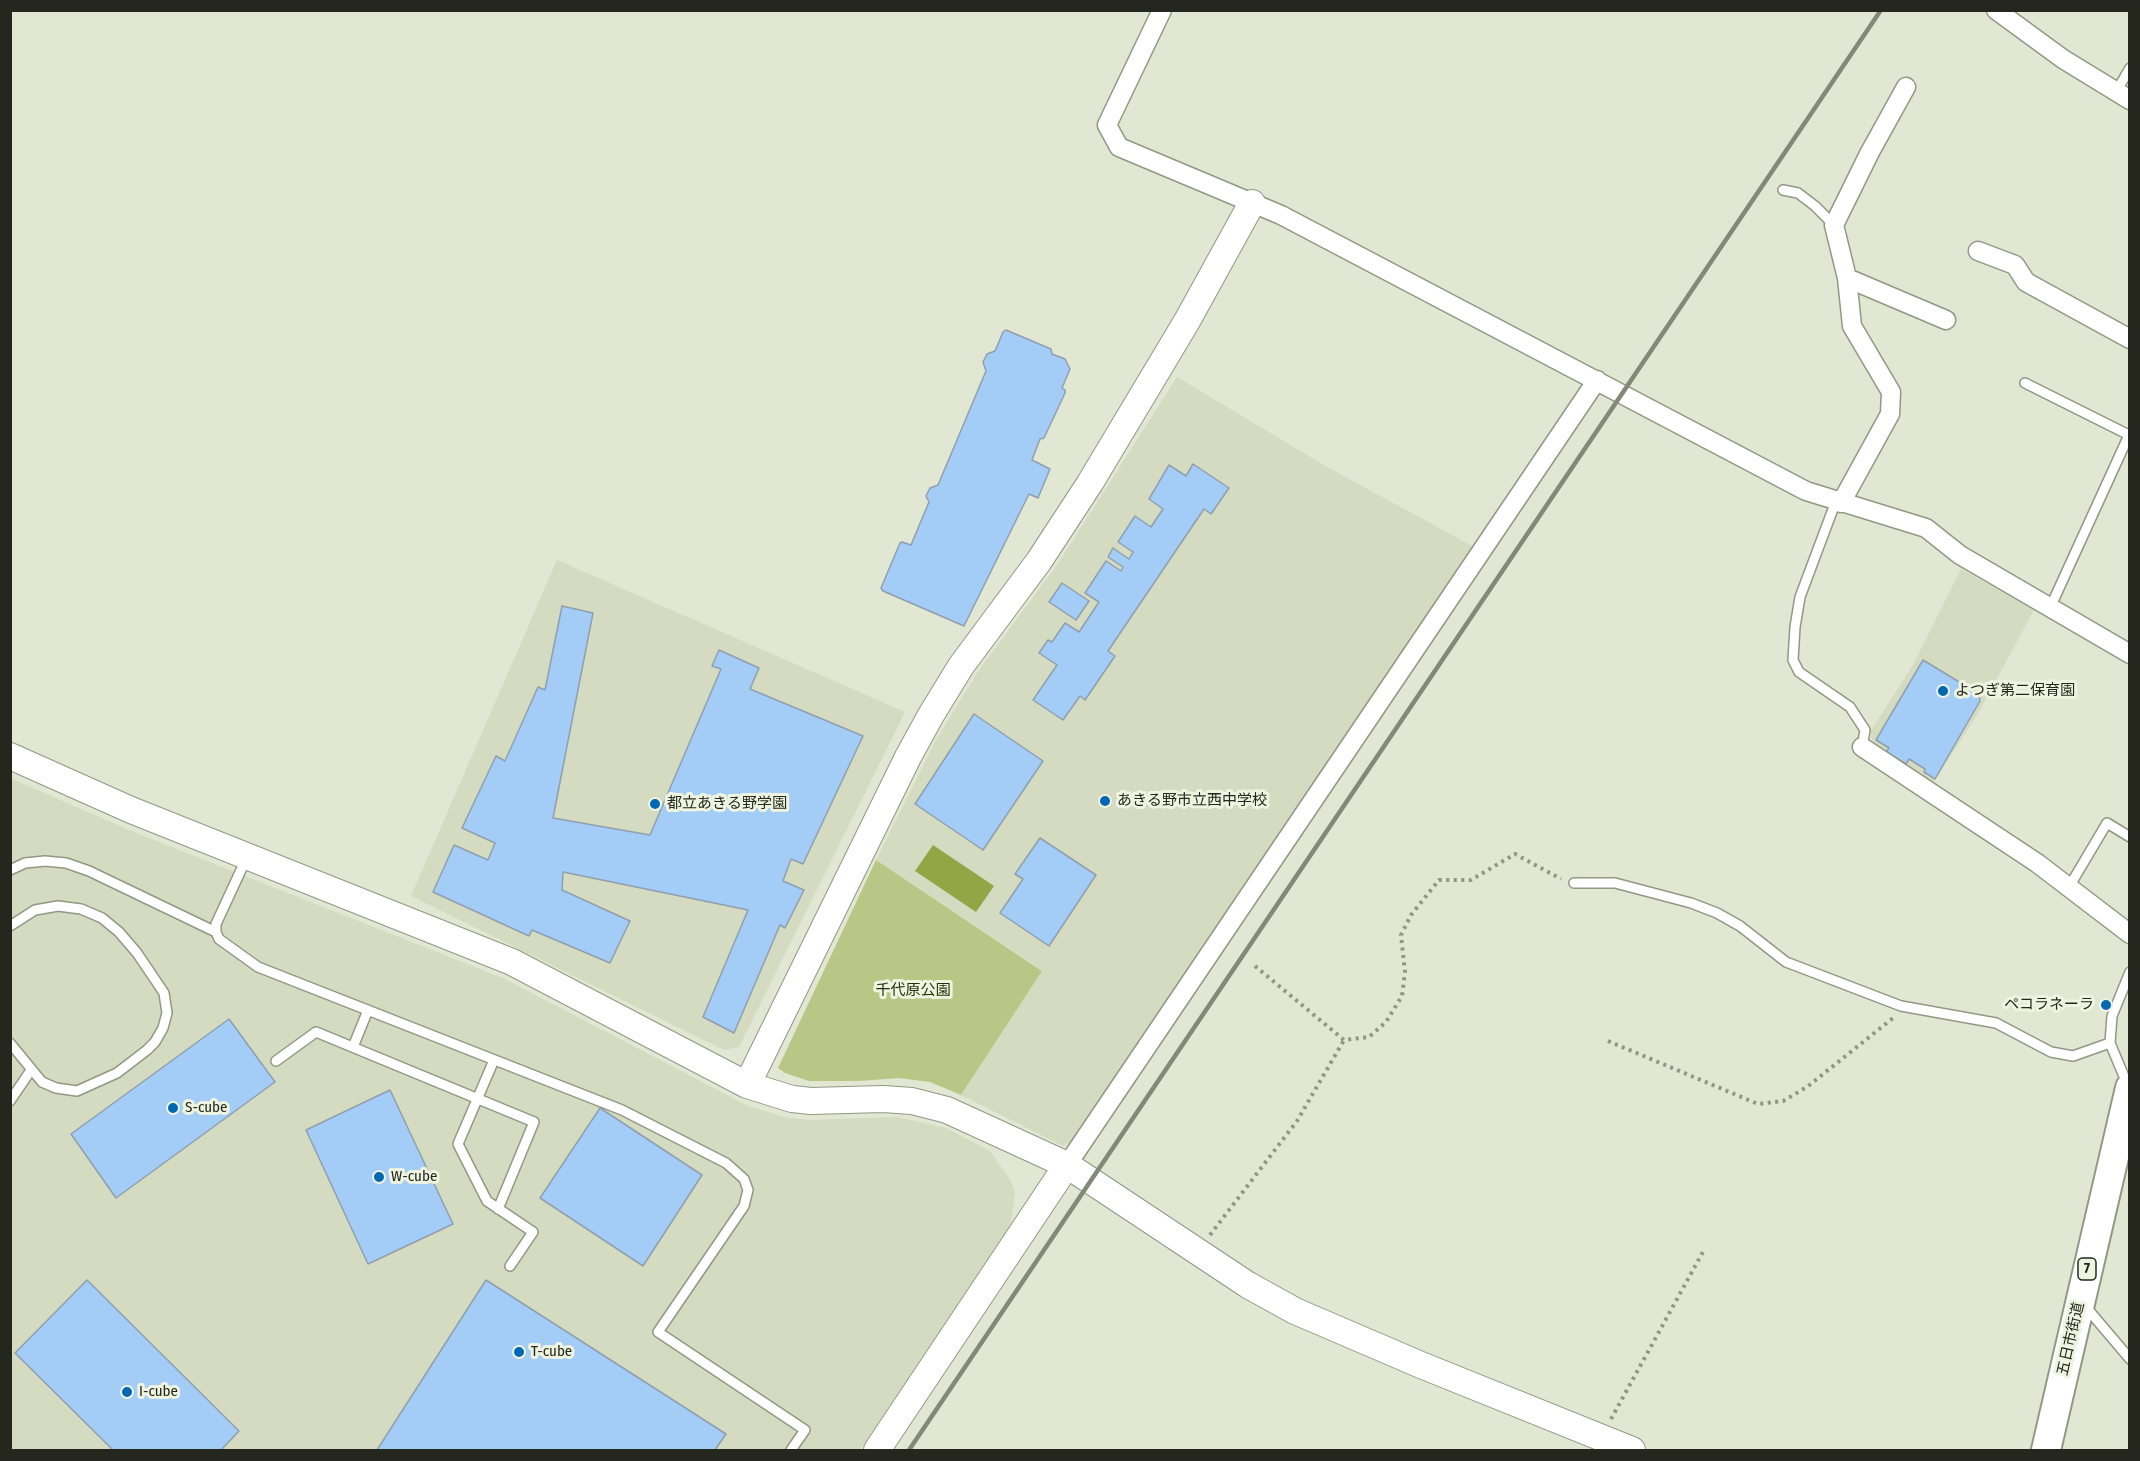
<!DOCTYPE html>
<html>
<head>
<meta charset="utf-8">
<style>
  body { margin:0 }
  #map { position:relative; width:2140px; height:1461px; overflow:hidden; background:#e1e7d2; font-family:"Fira Sans Condensed",sans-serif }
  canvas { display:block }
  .frame { position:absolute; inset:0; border:12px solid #25271f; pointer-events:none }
</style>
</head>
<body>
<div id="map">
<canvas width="2140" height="1461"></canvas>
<div class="frame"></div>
</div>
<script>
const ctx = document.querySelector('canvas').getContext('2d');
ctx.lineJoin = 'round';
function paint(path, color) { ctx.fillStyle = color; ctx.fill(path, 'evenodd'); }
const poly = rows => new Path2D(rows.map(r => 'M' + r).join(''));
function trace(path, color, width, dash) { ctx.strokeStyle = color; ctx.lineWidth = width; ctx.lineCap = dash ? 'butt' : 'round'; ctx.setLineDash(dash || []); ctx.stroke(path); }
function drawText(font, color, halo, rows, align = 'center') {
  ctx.font = font + ' "Fira Sans Condensed","Noto Sans JP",sans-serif'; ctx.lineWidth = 6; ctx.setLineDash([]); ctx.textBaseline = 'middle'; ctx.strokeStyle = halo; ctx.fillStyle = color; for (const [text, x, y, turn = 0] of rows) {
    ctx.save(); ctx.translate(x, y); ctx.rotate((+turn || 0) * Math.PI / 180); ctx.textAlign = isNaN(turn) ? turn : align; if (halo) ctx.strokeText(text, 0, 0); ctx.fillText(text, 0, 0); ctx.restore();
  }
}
const built = poly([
  [1177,377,1327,467,1476,548,1075,1141,1063,1146,961,1095,1042,970,876,860,935,742,963,696,979,670,1057,565],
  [557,560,905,712,739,1047,724,1050,411,896],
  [1961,569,2034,610,1979,712,1934,782,1885,754,1873,743,1870,732,1913,665],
  [10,778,129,830,505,979,748,1106,788,1118,810,1120,897,1117,946,1128,990,1151,1011,1181,1015,1193,1011,1224,860,1450,11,1450]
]);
const green = poly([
  [876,860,1042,971,961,1095,930,1082,899,1078,859,1081,809,1081,785,1073,778,1068]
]);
const water = poly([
  [933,845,994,886,976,912,915,871]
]);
const building = poly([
  [1006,330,1051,349,1052,354,1065,359,1070,369,1062,388,1065,390,1065,393,1044,438,1040,439,1032,460,1050,469,1038,498,1029,494,964,626,883,591,881,588,900,543,902,542,911,545,929,502,926,496,930,488,938,485,986,371,983,362,987,354,995,351,1003,332,1006,330],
  [1193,464,1229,488,1211,514,1204,509,1108,651,1115,656,1085,700,1080,696,1063,720,1033,700,1057,665,1039,653,1048,640,1052,642,1065,623,1079,632,1099,602,1085,593,1106,561,1121,571,1123,567,1108,557,1113,548,1129,559,1133,552,1118,542,1135,516,1151,527,1163,509,1149,499,1169,465,1186,476,1193,464],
  [1062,583,1089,601,1076,620,1049,602,1062,583],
  [562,606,593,613,553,818,650,835,721,669,712,666,719,650,759,668,750,689,863,736,803,864,791,859,783,881,804,890,785,928,780,925,734,1033,703,1017,748,910,563,872,562,890,630,921,610,963,532,930,529,936,433,892,454,845,488,860,495,843,462,828,496,756,505,761,538,687,545,690,562,606],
  [1923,660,1979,694,1980,701,1935,779,1924,772,1925,769,1909,759,1906,764,1886,752,1889,748,1876,740,1923,660],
  [974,714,1043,761,983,850,915,804,974,714],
  [1040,838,1096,875,1049,946,1000,913,1023,879,1015,874,1040,838],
  [229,1019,275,1082,116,1198,71,1134,229,1019],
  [390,1090,453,1224,368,1264,306,1130,390,1090],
  [600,1108,702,1175,643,1266,540,1198,600,1108],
  [87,1280,239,1431,221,1450,113,1450,15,1353,87,1280],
  [486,1280,726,1434,715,1450,377,1450,486,1280]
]);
const path = poly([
  [1255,966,1344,1040,1369,1037,1386,1022,1402,996,1405,972,1401,935,1411,915,1439,880,1471,880,1515,854,1561,879],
  [1608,1041,1758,1104,1783,1101,1807,1087,1893,1018],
  [1210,1235,1297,1121,1344,1040],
  [1611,1419,1704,1250]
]);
const lane = poly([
  [2116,92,2130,68],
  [1783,190,1798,193,1815,206,1834,225],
  [2025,383,2129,435,2050,608],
  [1836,501,1800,597,1795,627,1793,660,1799,672,1850,707,1865,730,1862,747],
  [247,857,216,924,216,932,219,939,258,967,622,1110,726,1163,744,1179,748,1190,744,1206,658,1332,805,1430,791,1450],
  [10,870,25,863,45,861,66,863,89,871,216,932],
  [1574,883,1615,883,1691,903,1717,913,1740,926,1786,962,1901,1006,1996,1023,2051,1052,2073,1056,2110,1043],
  [2069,887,2107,823,2130,837],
  [10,926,35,910,58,906,81,909,102,918,119,932,137,953,164,993,167,1013,163,1028,155,1042,147,1050,117,1073,77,1091,56,1088,42,1082,10,1043],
  [353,1047,368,1010],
  [494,1060,458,1144,487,1201,533,1232,510,1266],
  [276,1061,316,1032,534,1122,498,1209],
  [2128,1086,2110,1043,2112,1016,2130,972],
  [10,1101,31,1070],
  [2085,1306,2130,1359]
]);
const street = poly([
  [1162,10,1107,125,1119,147,1281,215,1806,491,1926,528,1960,555,2130,654],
  [1996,10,2063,59,2130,100],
  [1978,251,2015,265,2026,282,2130,339],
  [1847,278,1946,320],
  [1841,503,1890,414,1891,392,1852,326,1847,278,1834,225,1870,152,1906,87],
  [1862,747,2037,863,2130,934],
  [1067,1165,1597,380]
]);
const secondary = poly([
  [10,756,131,810,512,962,747,1085,792,1099,811,1101,883,1099,912,1101,947,1110,1067,1165,1248,1285,1295,1311,1421,1365,1632,1450],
  [747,1085,908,757,931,715,961,666,1039,561,1090,483,1187,321,1252,203],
  [877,1450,1067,1165]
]);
const primary = poly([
  [2046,1450,2130,1088]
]);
const rail = poly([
  [909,1450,1881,10]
]);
const markers = [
  [1943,691,6,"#0368b4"],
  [1105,801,6,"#0368b4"],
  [655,804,6,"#0368b4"],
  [2106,1005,6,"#0368b4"],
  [173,1108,6,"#0368b4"],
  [379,1177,6,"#0368b4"],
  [519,1352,6,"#0368b4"],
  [127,1392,6,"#0368b4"]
];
const shields = [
  [2087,1269,18]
];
const shieldNames = [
  ["7",2087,1269]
];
const poiNames = [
  ["よつぎ第二保育園",1955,691],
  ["あきる野市立西中学校",1117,801],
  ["都立あきる野学園",667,804],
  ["ペコラネーラ",2094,1005,"right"],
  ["S-cube",185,1108],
  ["W-cube",391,1177],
  ["T-cube",531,1352],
  ["I-cube",139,1392]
];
const parkNames = [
  ["千代原公園",913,991]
];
const streetNames = [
  ["五日市街道",2071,1339,-77]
];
paint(built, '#d4dbc0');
paint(green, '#b9c786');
paint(water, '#94a545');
paint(building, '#a3ccf7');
trace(building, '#909fae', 1.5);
trace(lane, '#939784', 12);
trace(street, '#939784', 21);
trace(secondary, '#939784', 28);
trace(primary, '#939784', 32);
trace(path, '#909585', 4, [3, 4.5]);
trace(lane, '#fff', 9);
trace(street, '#fff', 18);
trace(secondary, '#fff', 26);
trace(primary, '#fff', 28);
trace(rail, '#848879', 4.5);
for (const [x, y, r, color] of markers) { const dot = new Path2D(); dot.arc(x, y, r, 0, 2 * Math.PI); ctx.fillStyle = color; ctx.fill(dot); trace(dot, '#eef4df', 2); }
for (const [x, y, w] of shields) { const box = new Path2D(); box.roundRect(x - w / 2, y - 11, w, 22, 4.5); ctx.fillStyle = '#eef4df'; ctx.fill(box); trace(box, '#25271f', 1.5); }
drawText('bold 14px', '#25271f', null, shieldNames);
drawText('15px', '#25271f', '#eef4df', poiNames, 'left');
drawText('15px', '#293006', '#eef4df', parkNames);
drawText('15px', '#25271f', '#eef4df', streetNames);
</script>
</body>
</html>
